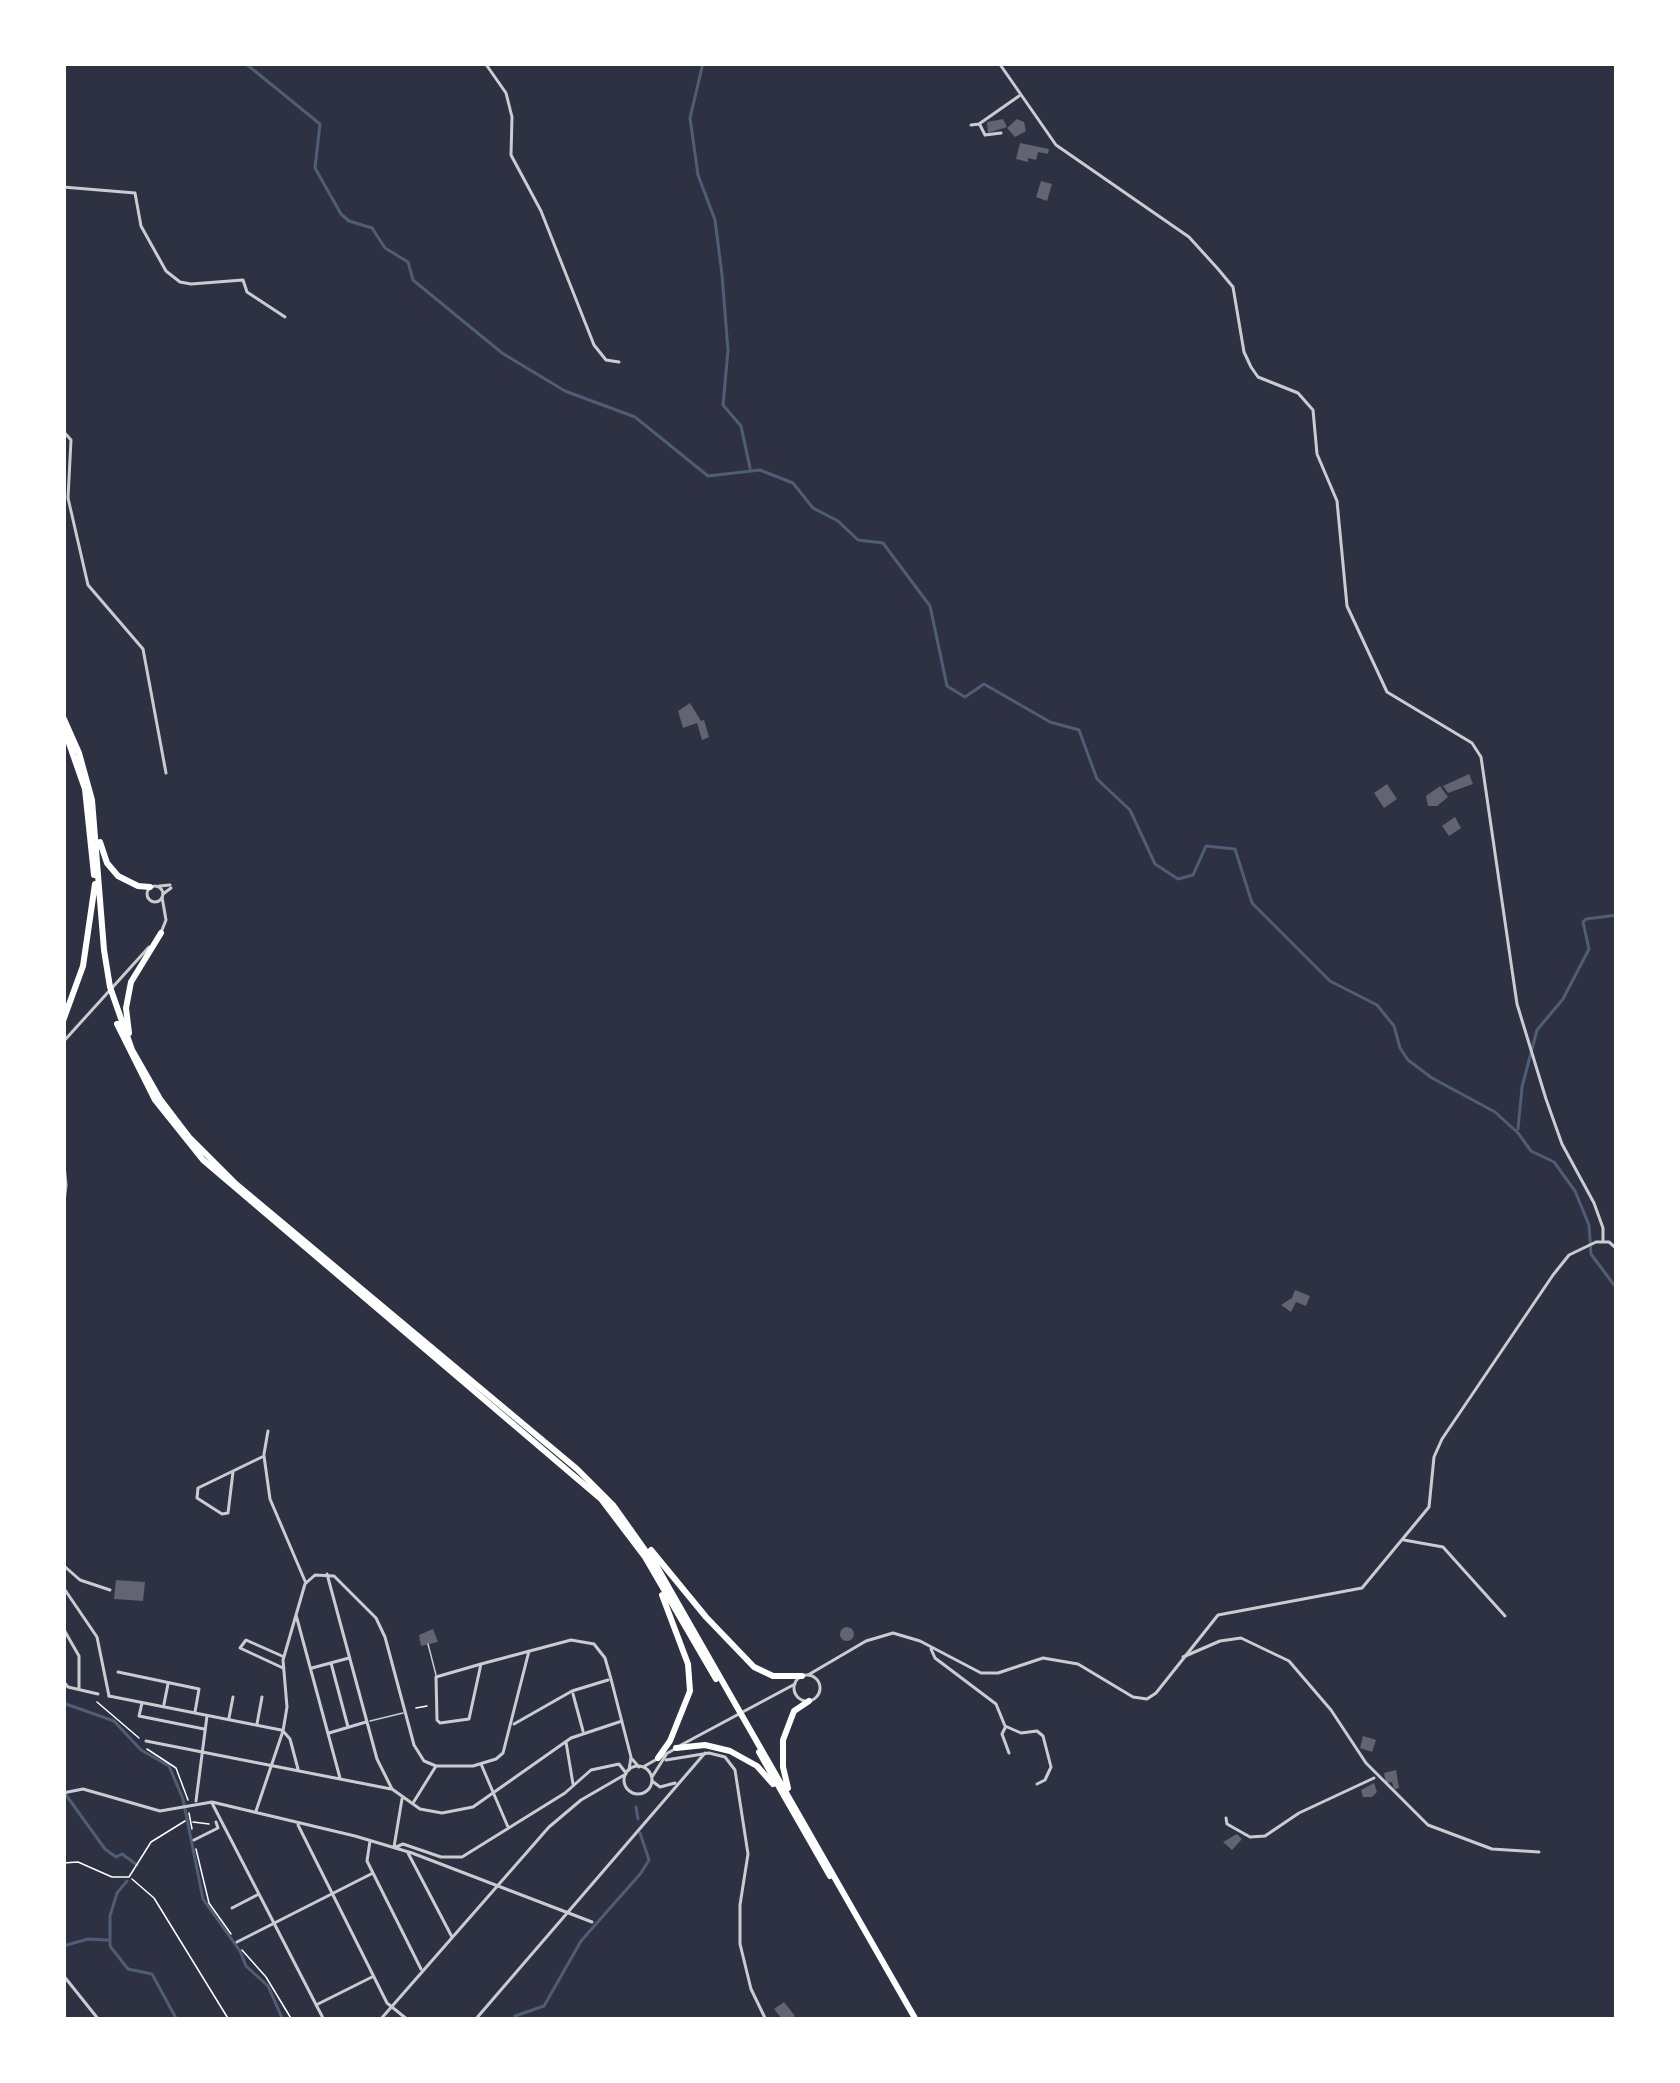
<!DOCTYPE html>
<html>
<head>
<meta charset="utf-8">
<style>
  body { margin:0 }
  #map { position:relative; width:1680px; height:2083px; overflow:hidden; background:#2d3142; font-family:"Times New Roman",serif }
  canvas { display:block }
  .frame { position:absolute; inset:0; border:66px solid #fff; pointer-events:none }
</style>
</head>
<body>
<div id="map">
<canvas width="1680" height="2083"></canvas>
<div class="frame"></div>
</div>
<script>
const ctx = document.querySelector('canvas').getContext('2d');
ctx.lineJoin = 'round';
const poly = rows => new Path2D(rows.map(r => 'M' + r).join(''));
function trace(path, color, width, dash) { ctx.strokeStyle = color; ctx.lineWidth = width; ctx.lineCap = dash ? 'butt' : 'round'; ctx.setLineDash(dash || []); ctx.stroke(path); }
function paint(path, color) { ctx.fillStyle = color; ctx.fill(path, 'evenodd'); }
const stream = poly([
  [245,63,320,124,315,168,341,214,349,221,372,228,385,248,408,262,413,280,502,353,565,391,635,417,708,476,760,470,793,483,813,508,838,521,858,540,883,543,930,606,947,686,965,697,984,684,1050,722,1079,730,1097,779,1130,810,1155,864,1178,879,1193,875,1206,846,1235,849,1252,903,1330,981,1377,1005,1394,1026,1400,1048,1408,1060,1432,1078,1495,1112,1518,1133,1531,1151,1554,1162,1575,1191,1589,1225,1591,1254,1617,1289],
  [703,63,690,118,698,175,715,220,722,275,728,350,723,405,741,426,750,468],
  [1518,1129,1522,1087,1537,1030,1563,999,1589,949,1583,922,1586,919,1617,915],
  [63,1703,114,1721,141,1750,169,1766,183,1799,203,1899,240,1951,246,1966,268,1986,283,2020],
  [63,1788,64,1789],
  [66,1795,105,1849,116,1857,122,1854,137,1865],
  [636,1807,638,1819],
  [127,1881,117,1893,110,1916,110,1946,128,1969,152,1974,177,2020],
  [63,1946,88,1939,108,1940],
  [514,2020,515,2016,544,2006,581,1941,641,1873,649,1860,640,1833]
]);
const building = poly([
  [1003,119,1007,127,988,133,987,122],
  [1017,119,1024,122,1026,131,1015,137,1007,128],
  [1020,143,1049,149,1048,154,1038,152,1036,160,1028,158,1028,162,1016,159],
  [1041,181,1052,184,1047,201,1036,197],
  [690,703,701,721,704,720,709,737,702,740,697,723,683,728,678,711],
  [1469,774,1473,784,1448,793,1443,786],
  [1387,784,1397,799,1384,808,1374,793],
  [1440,786,1448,797,1437,806,1428,806,1426,796],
  [1455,817,1461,828,1449,836,1442,826],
  [1295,1290,1310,1296,1306,1306,1296,1302,1291,1312,1281,1305,1292,1298],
  [116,1580,145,1582,143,1601,114,1599],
  '840 1634a7 7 0 1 1 14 0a7 7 0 1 1-14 0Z',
  [433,1629,438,1642,421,1646,419,1635],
  [1363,1736,1376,1740,1372,1752,1360,1748],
  [1396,1770,1399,1788,1394,1789,1392,1782,1386,1783,1384,1773],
  [1374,1783,1377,1792,1372,1797,1363,1797,1361,1790],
  [1237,1834,1242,1839,1232,1850,1223,1842],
  [784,2002,795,2016,790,2020,783,2020,774,2009]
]);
const path = poly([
  [97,1702,139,1738],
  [416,1708,427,1706],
  [147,1749,176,1768,188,1800],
  [189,1813,192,1829],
  [193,1822,209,1824],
  [196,1849,209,1903,231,1934],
  [63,1863,78,1862,112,1877,129,1877,151,1842,185,1821],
  [132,1879,154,1898,229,2020],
  [242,1950,266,1977,292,2020]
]);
const pedestrian = poly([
  [428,1644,436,1675],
  [370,1721,403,1713]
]);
const minor = poly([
  [485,63,506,93,512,117,511,155,541,211,594,345,606,360,619,362],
  [971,125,979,124,1019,96],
  [980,125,985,135,1001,133],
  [63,187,135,193,141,226,166,271,180,282,191,284,243,280,247,292,285,317],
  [63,431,71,440,68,498,88,585,143,649,166,773],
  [159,886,170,885],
  [163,894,171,888],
  [264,1454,268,1431],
  [233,1472,228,1513,222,1514,197,1498,198,1488,264,1456,270,1499,305,1581],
  [1404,1540,1443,1547,1505,1616],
  [63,1565,80,1580,110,1590],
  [327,1574,377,1759,392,1789,420,1809,442,1813,473,1807,571,1738,622,1721],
  [306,1583,315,1575,334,1576,376,1618,385,1637,414,1745,424,1761,436,1766,473,1766,496,1759,503,1753,529,1651],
  [305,1584,296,1615,340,1778],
  [63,1628,79,1656,79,1689],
  [931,1649,935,1658,996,1704,1005,1726,1021,1733,1037,1731,1043,1736,1051,1767,1045,1780,1037,1784],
  [282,1656,246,1640,240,1648,283,1668],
  [1183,1657,1220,1641,1241,1638,1289,1661,1331,1710,1366,1763,1428,1825,1492,1849,1539,1852],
  [331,1663,348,1727],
  [481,1664,469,1719,440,1723,437,1720,436,1677,481,1664,571,1640,594,1644,605,1658,611,1679,631,1757,629,1770],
  [312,1668,349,1658],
  [118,1672,199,1689,195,1712],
  [63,1681,68,1687,98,1694],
  [573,1694,583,1731],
  [109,1696,281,1730],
  [142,1703,139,1716,204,1729],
  [164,1704,168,1684],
  [229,1718,233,1697],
  [257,1724,262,1697],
  [514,1724,572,1691,608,1680],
  [1005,1728,1002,1734,1009,1753],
  [283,1731,290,1739,298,1769],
  [329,1733,366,1722],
  [146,1741,391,1789],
  [566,1742,573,1784],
  [632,1759,639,1767],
  [666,1760,709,1753,725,1757,735,1770,748,1854,740,1905,740,1944,751,1989,766,2020],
  [481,1764,508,1827],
  [652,1781,660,1787,675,1783],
  [63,1793,83,1789,160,1811,212,1802,355,1836,412,1853,592,1922],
  [196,1801,207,1716],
  [212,1803,324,2020],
  [413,1803,436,1766],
  [256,1811,283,1731,287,1707,283,1660,296,1615],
  [1226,1818,1227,1824,1250,1837,1265,1836,1299,1813,1374,1778],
  [298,1825,387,2003,408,2020],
  [194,1840,218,1828,216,1822],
  [370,1841,367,1861,421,1969],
  [394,1847,402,1799],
  [396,1847,403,1844,441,1857,462,1857,565,1793,591,1770,619,1764,626,1773],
  [408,1853,452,1937],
  [232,1908,259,1894],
  [237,1942,373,1873],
  [63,1975,99,2020],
  [316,2005,372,1977],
  [475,2020,705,1753]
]);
const tertiary = poly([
  [999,63,1056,145,1189,237,1218,269,1233,287,1244,352,1251,367,1258,377,1298,393,1313,410,1317,454,1337,501,1347,606,1381,679,1387,692,1472,743,1481,757,1517,1004,1546,1099,1562,1144,1594,1203,1603,1228,1603,1240],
  '147 894a8 8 0 1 1 16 0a8 8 0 1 1-16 0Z',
  [162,897,166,920,162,930],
  [63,1042,149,947],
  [63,1155,66,1185,63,1210],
  [63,1587,97,1637,109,1696],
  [808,1675,866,1641,893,1633,920,1641,981,1673,998,1673,1043,1658,1078,1664,1133,1697,1147,1699,1156,1693,1218,1615,1362,1588,1429,1507,1434,1457,1442,1439,1553,1275,1569,1255,1596,1242,1609,1242,1617,1249],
  '794 1688a13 13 0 1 1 26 0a13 13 0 1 1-26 0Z',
  [681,1745,795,1684],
  '624 1780a14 14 0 1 1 28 0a14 14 0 1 1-28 0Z',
  [643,1767,673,1750],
  [652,1777,666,1755],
  [380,2020,549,1827,581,1800,626,1774]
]);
const trunk = poly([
  [63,717,79,753,92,800,104,950,110,987,132,1050,160,1099,189,1137,236,1184,577,1469,613,1505,657,1567,916,2020],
  [63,726,85,789,94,875],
  [100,842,107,863,118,876,138,886,150,887],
  [63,1021,83,966,95,884],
  [117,1024,155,1100,203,1160,601,1499,645,1557,716,1679],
  [129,1033,126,1008,131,982,161,933],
  [651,1550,706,1617,754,1667,773,1676,802,1676],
  [676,1748,705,1745,730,1751,757,1766,773,1784],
  [759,1752,830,1876],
  [658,1758,670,1741,690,1691,688,1664,662,1595],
  [788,1788,783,1767,783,1740,794,1711,809,1701]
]);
trace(stream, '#4f5d75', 3);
paint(building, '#626471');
trace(path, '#fff', 1.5);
trace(pedestrian, '#caccd0', 1.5);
trace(minor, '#caccd0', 3);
trace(tertiary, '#caccd0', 3);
trace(trunk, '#fff', 6);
</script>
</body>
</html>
